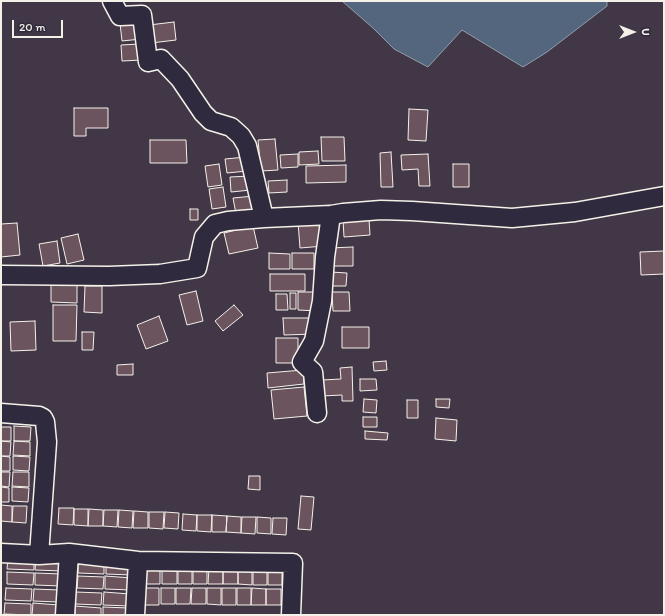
<!DOCTYPE html>
<html>
<head>
<meta charset="utf-8">
<style>
  body { margin:0 }
  #map { position:relative; width:665px; height:616px; overflow:hidden; background:#413747; font-family:Itim,sans-serif }
  canvas { display:block }
  .frame { position:absolute; inset:0; border:2px solid #f4f1e8; pointer-events:none }
  .north { position:absolute; left:613px; top:12px; width:40px; height:40px; -webkit-text-stroke:3px #2f2a3d; paint-order:stroke; rotate:90deg; font-size:11px; font-weight:700; line-height:16px; text-align:center; color:#f4f1e8 }
  .north::after { content:''; display:block; margin:auto; width:14px; height:18px; background:#f4f1e8; clip-path:polygon(50% 0,100% 100%,50% 72%,0 100%) }
  .scale { position:absolute; left:12px; top:20px; width:51px; height:18px; box-sizing:border-box; border:2px solid #f4f1e8; border-top:0; padding-left:5px; font-size:12px; line-height:14px; white-space:nowrap; color:#f4f1e8; -webkit-text-stroke:3px #2f2a3d; paint-order:stroke }
</style>
</head>
<body>
<div id="map">
<canvas width="665" height="616"></canvas>
<div class="frame"></div>
<div class="north">U</div>
<div class="scale">20 m</div>
</div>
<script>
const ctx = document.querySelector('canvas').getContext('2d');
ctx.lineJoin = 'round';
function paint(path, color) { ctx.fillStyle = color; ctx.fill(path, 'evenodd'); }
const poly = rows => new Path2D(rows.map(r => 'M' + r).join(''));
function trace(path, color, width, dash) { ctx.strokeStyle = color; ctx.lineWidth = width; ctx.lineCap = dash ? 'butt' : 'round'; ctx.setLineDash(dash || []); ctx.stroke(path); }
const water = poly([
  [342,1,607,1,607,6,547,52,523,67,462,30,428,67,394,49,373,28,342,1]
]);
const building = poly([
  [139,21,141,39,122,41,120,23,139,21],
  [174,22,176,40,151,43,149,25,174,22],
  [140,44,142,60,122,61,121,45,140,44],
  [74,108,108,108,108,128,86,128,86,136,74,136,74,108],
  [409,109,428,110,426,141,408,140,409,109],
  [321,137,344,137,345,161,322,161,321,137],
  [275,139,278,170,261,171,258,140,275,139],
  [150,140,186,140,187,163,150,163,150,140],
  [318,151,319,164,299,165,299,152,318,151],
  [391,152,393,187,381,187,380,153,391,152],
  [298,154,298,167,281,168,280,155,298,154],
  [428,154,430,186,419,186,418,169,402,170,401,155,428,154],
  [246,157,247,171,227,173,225,159,246,157],
  [219,164,222,185,208,187,205,166,219,164],
  [453,164,469,164,469,187,453,187,453,164],
  [346,165,346,182,306,183,306,166,346,165],
  [250,176,251,190,231,192,230,177,250,176],
  [287,180,287,192,269,193,268,181,287,180],
  [223,187,226,207,212,209,209,189,223,187],
  [254,196,256,211,236,214,233,198,254,196],
  [190,209,198,209,198,220,190,220,190,209],
  [369,219,370,235,344,237,343,220,369,219],
  [322,220,324,246,300,248,298,222,322,220],
  [17,223,20,255,1,257,1,224,17,223],
  [253,226,258,248,229,254,224,233,253,226],
  [78,234,84,260,67,264,61,238,78,234],
  [57,241,60,263,43,266,39,244,57,241],
  [353,247,353,266,330,266,330,248,353,247],
  [664,251,664,274,641,275,640,252,664,251],
  [269,253,290,254,290,269,269,269,269,253],
  [292,253,314,253,314,269,292,269,292,253],
  [331,272,347,273,346,286,331,286,331,272],
  [270,274,305,274,305,291,270,291,270,274],
  [51,285,77,285,77,303,51,302,51,285],
  [85,286,102,286,102,313,84,312,85,286],
  [196,291,203,321,187,325,179,295,196,291],
  [298,292,319,292,318,311,298,310,298,292],
  [332,292,349,292,350,311,333,311,332,292],
  [290,293,296,293,296,309,290,309,290,293],
  [276,294,287,294,288,310,276,310,276,294],
  [53,305,77,305,76,341,53,341,53,305],
  [234,305,243,315,223,331,215,321,234,305],
  [159,316,168,341,146,349,137,325,159,316],
  [283,318,314,318,314,334,284,335,283,318],
  [35,321,36,350,11,351,10,322,35,321],
  [342,327,369,327,369,348,342,348,342,327],
  [82,332,94,332,93,350,82,350,82,332],
  [276,338,298,338,298,363,276,363,276,338],
  [386,361,387,370,374,371,373,362,386,361],
  [133,364,133,375,117,375,117,365,133,364],
  [352,367,353,401,342,401,342,395,322,396,322,380,341,379,340,368,352,367],
  [303,370,304,384,268,388,267,373,303,370],
  [360,379,376,379,377,390,360,391,360,379],
  [304,387,307,416,274,419,271,390,304,387],
  [364,399,377,400,376,413,363,412,364,399],
  [436,399,450,399,449,408,436,407,436,399],
  [407,400,418,400,418,418,407,418,407,400],
  [363,417,377,417,377,427,363,427,363,417],
  [436,418,457,420,456,441,435,439,436,418],
  [14,426,31,427,30,441,14,441,14,426],
  [1,427,11,427,11,441,1,441,1,427],
  [365,431,388,433,387,440,365,439,365,431],
  [1,441,11,442,10,456,1,456,1,441],
  [14,441,30,442,30,456,13,455,14,441],
  [1,456,10,457,10,471,1,471,1,456],
  [13,456,30,457,29,471,13,470,13,456],
  [1,472,10,472,9,487,1,486,1,472],
  [13,472,29,472,29,487,12,486,13,472],
  [249,476,260,476,260,490,248,489,249,476],
  [1,487,9,488,9,502,1,502,1,487],
  [12,487,29,488,28,502,12,501,12,487],
  [301,496,314,497,311,530,298,529,301,496],
  [1,505,12,506,12,522,1,521,1,505],
  [13,506,27,506,26,523,12,522,13,506],
  [59,508,74,508,73,525,58,524,59,508],
  [74,509,88,509,88,526,74,525,74,509],
  [89,509,103,510,103,526,88,526,89,509],
  [104,510,118,510,117,527,103,526,104,510],
  [119,510,133,511,132,528,118,527,119,510],
  [134,511,148,512,148,528,133,528,134,511],
  [149,512,164,512,163,529,149,528,149,512],
  [165,512,179,513,178,529,164,528,165,512],
  [183,514,197,515,196,531,182,530,183,514],
  [197,515,212,515,211,532,197,531,197,515],
  [212,515,227,516,226,532,212,532,212,515],
  [227,516,241,517,241,533,226,532,227,516],
  [242,517,256,517,255,534,241,533,242,517],
  [257,517,271,518,271,534,257,533,257,517],
  [273,518,287,518,286,535,272,534,273,518],
  [8,557,34,558,34,570,7,569,8,557],
  [36,558,62,559,62,571,35,570,36,558],
  [78,561,104,562,104,574,78,573,78,561],
  [106,562,132,563,132,575,106,574,106,562],
  [147,568,160,568,160,584,146,584,147,568],
  [162,568,177,568,177,584,162,584,162,568],
  [178,568,192,568,192,584,178,584,178,568],
  [193,568,207,568,207,584,193,584,193,568],
  [209,568,223,568,223,584,208,584,209,568],
  [223,568,238,568,238,584,223,584,223,568],
  [238,568,252,568,252,585,238,584,238,568],
  [253,568,267,568,267,585,253,585,253,568],
  [268,568,282,568,282,585,268,585,268,568],
  [7,572,34,573,33,585,7,584,7,572],
  [35,573,62,574,61,586,35,585,35,573],
  [78,576,104,577,103,589,77,588,78,576],
  [105,576,132,578,131,590,105,589,105,576],
  [6,588,32,589,31,601,5,600,6,588],
  [145,588,159,588,159,605,145,605,145,588],
  [161,588,175,588,175,604,161,604,161,588],
  [176,588,191,588,190,604,176,604,176,588],
  [192,588,206,588,206,604,191,604,192,588],
  [207,588,221,588,221,605,207,604,207,588],
  [222,588,236,588,236,605,222,605,222,588],
  [237,588,251,588,251,605,237,605,237,588],
  [252,588,266,589,266,605,251,605,252,588],
  [34,589,60,590,59,602,33,601,34,589],
  [266,589,281,589,281,605,266,605,266,589],
  [76,592,102,593,101,605,75,604,76,592],
  [104,592,130,594,129,606,103,605,104,592],
  [5,603,31,604,31,615,4,614,5,603],
  [33,603,59,605,59,615,32,615,33,603],
  [75,606,101,608,101,615,75,615,75,606],
  [103,607,129,608,129,615,103,615,103,607]
]);
const minor = poly([
  [112,1,120,16,142,15,148,62,161,59,180,79,203,113,211,121,231,127,241,136,247,146,264,218],
  [1,275,109,276,160,274,197,268,204,237,215,224,228,221,264,218,331,215,343,213,381,210,412,211,512,218,575,212,664,196],
  [1,413,39,416,43,418,45,422,47,442,39,555],
  [317,413,313,372,302,362,314,341,322,301,325,257,331,215],
  [1,553,39,555,69,553,138,561,293,563,291,615],
  [65,615,69,553],
  [135,615,138,561]
]);
paint(water, '#53667e');
trace(water, '#939ea8', 1);
paint(building, '#6c545f');
trace(building, '#f4f1e8', 1);
trace(minor, '#f4f1e8', 21);
trace(minor, '#2f2a3d', 18);
</script>
</body>
</html>
